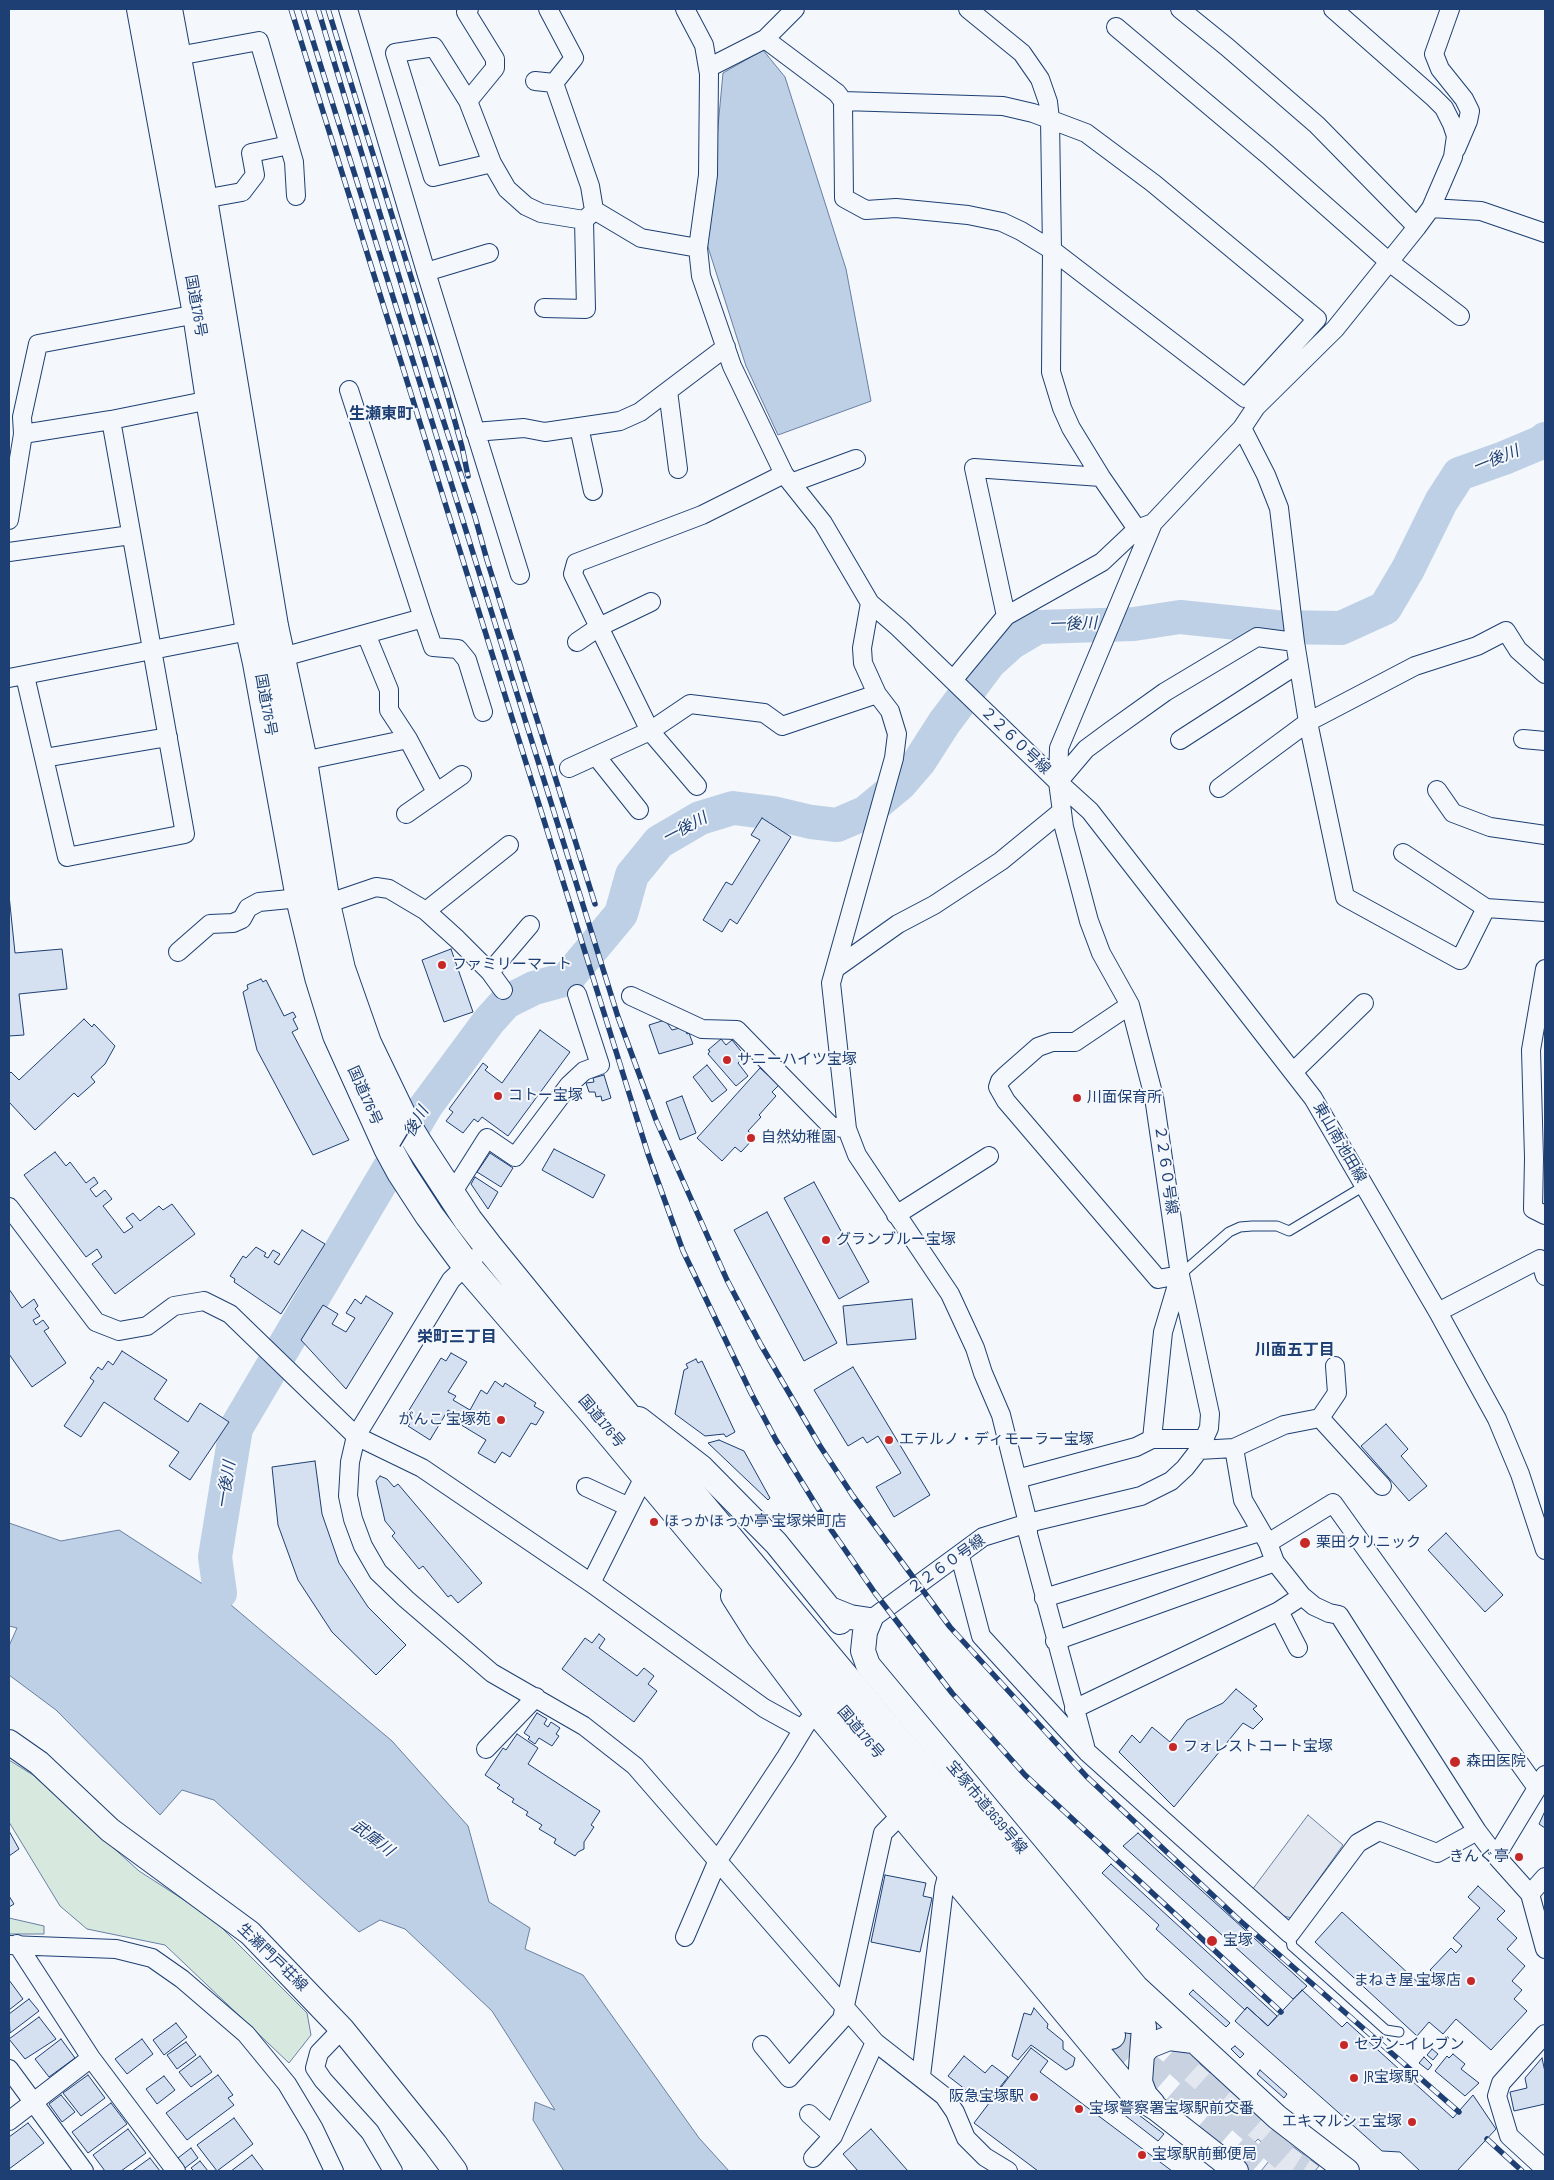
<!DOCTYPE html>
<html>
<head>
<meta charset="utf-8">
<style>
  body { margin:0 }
  #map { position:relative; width:1554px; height:2180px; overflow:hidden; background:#f4f7fb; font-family:"Sofia Sans Condensed",sans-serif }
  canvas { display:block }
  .frame { position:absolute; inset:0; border:10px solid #1d3f73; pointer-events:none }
</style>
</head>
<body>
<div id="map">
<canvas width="1554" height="2180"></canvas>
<div class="frame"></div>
</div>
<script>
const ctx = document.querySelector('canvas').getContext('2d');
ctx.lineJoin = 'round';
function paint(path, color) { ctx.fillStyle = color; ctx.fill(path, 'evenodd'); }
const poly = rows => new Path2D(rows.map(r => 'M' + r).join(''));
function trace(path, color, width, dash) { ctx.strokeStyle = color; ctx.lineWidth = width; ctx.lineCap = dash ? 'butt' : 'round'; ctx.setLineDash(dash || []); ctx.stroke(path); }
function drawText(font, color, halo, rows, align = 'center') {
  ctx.font = font + ' "Sofia Sans Condensed","Noto Sans JP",sans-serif'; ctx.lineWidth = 4; ctx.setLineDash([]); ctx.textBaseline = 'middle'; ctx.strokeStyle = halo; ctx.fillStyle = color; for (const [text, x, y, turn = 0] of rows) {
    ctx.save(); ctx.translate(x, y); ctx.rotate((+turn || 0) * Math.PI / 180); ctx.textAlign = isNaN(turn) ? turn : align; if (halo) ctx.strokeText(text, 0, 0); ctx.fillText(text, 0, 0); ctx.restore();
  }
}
const green = poly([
  [9,1760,33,1775,139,1871,212,1918,307,2013,311,2035,289,2063,165,1945,87,1929,60,1906,9,1822,9,1760],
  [9,1918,44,1926,44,1934,9,1934,9,1918]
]);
const parking = poly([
  [1308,1815,1343,1845,1291,1918,1281,1915,1252,1890,1308,1815],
  [1192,2057,1280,2135,1268,2148,1258,2139,1251,2146,1174,2077,1192,2057],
  [1285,2141,1319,2166,1315,2171,1261,2171,1285,2141]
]);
const water = poly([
  [763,50,785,77,846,269,871,401,778,435,746,366,707,244,723,73,763,50],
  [9,1523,61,1541,119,1530,218,1594,392,1741,468,1826,489,1902,530,1928,525,1949,583,1975,699,2138,729,2171,564,2171,533,2120,535,2102,555,2110,492,2011,405,1929,380,1920,359,1932,214,1800,182,1790,160,1815,56,1710,9,1675,9,1646,17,1628,9,1626,9,1523]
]);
const river = poly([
  [184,1627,220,1593,215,1557,236,1428,426,1106,489,1021,506,1002,534,988,567,979,621,914,632,875,659,842,700,818,733,808,773,813,811,822,837,825,865,813,900,784,919,762,944,723,989,663,1011,643,1038,627,1134,624,1180,617,1276,627,1341,628,1385,608,1408,569,1441,502,1459,474,1504,458,1542,442,1545,439]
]);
const building = poly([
  [762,818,791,837,737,924,730,919,722,932,703,920,726,882,732,885,760,840,751,835,762,818],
  [9,895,15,953,62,949,67,989,19,994,24,1035,9,1036,9,895],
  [451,949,473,1012,444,1022,422,960,451,949],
  [261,979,263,982,266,980,284,1016,293,1012,296,1017,293,1019,298,1029,292,1032,349,1140,313,1155,257,1050,243,992,248,989,247,985,261,979],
  [84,1019,92,1027,94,1024,115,1046,105,1064,91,1077,95,1082,78,1097,74,1093,35,1130,9,1102,9,1074,11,1072,19,1080,84,1019],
  [665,1020,672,1030,684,1027,687,1034,689,1033,693,1044,659,1054,649,1025,665,1020],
  [540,1030,570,1052,508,1136,482,1117,478,1122,474,1119,463,1133,446,1121,453,1112,449,1109,483,1063,488,1067,485,1070,502,1083,540,1030],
  [721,1039,726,1045,732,1040,745,1056,738,1063,748,1076,736,1086,708,1054,710,1051,708,1050,721,1039],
  [707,1065,727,1090,712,1102,693,1077,707,1065],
  [760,1068,779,1085,772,1092,776,1096,759,1115,761,1117,748,1131,755,1137,741,1152,735,1147,722,1161,697,1138,760,1068],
  [604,1075,611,1098,602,1101,601,1096,596,1097,595,1092,589,1092,586,1083,594,1082,593,1078,604,1075],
  [682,1096,696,1133,680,1140,666,1102,682,1096],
  [554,1149,605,1175,593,1198,542,1170,554,1149],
  [55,1152,66,1166,70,1162,86,1183,94,1177,98,1183,90,1189,96,1197,105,1190,112,1199,103,1206,124,1233,133,1227,126,1218,133,1213,140,1221,159,1206,163,1210,172,1204,195,1234,115,1294,92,1264,102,1257,97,1249,86,1257,24,1175,55,1152],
  [490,1153,513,1168,501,1187,477,1172,490,1153],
  [475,1177,498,1192,488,1209,471,1184,475,1177],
  [814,1182,869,1282,839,1299,784,1198,814,1182],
  [767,1212,837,1343,804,1361,734,1230,767,1212],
  [302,1230,325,1244,281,1314,234,1282,235,1279,230,1276,243,1256,246,1258,256,1247,266,1253,264,1256,268,1258,273,1250,280,1254,274,1262,279,1265,302,1230],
  [9,1289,22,1308,34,1299,38,1306,35,1309,40,1316,33,1320,36,1325,43,1320,49,1328,44,1331,66,1363,32,1387,9,1354,9,1289],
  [366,1296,393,1313,346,1389,301,1340,323,1305,338,1314,332,1324,346,1332,355,1318,346,1313,355,1299,361,1304,366,1296],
  [912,1299,916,1339,847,1345,843,1306,912,1299],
  [122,1351,167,1380,154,1399,188,1422,200,1403,229,1422,190,1480,169,1466,179,1452,104,1402,81,1437,64,1426,94,1381,90,1378,98,1367,102,1370,108,1361,113,1365,122,1351],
  [451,1353,467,1362,448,1392,456,1396,453,1400,470,1410,481,1390,487,1394,495,1381,503,1387,505,1383,536,1403,534,1406,544,1412,536,1425,531,1423,510,1457,502,1452,495,1463,478,1453,486,1440,458,1423,461,1419,448,1410,430,1440,408,1426,410,1424,403,1420,441,1358,446,1361,451,1353],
  [696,1359,698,1363,702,1361,735,1432,726,1437,724,1434,705,1436,675,1414,684,1370,688,1368,686,1364,696,1359],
  [853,1367,930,1495,894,1517,876,1487,901,1473,878,1436,867,1443,863,1437,848,1446,814,1390,853,1367],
  [1386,1424,1408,1449,1401,1456,1427,1486,1409,1501,1361,1446,1386,1424],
  [719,1440,744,1451,770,1498,768,1500,708,1443,719,1440],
  [315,1461,322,1514,339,1563,368,1607,406,1645,376,1675,332,1632,298,1580,278,1525,272,1467,315,1461],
  [380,1476,387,1479,394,1487,398,1484,482,1583,458,1603,451,1595,448,1597,423,1566,419,1569,392,1536,395,1533,385,1521,376,1481,380,1476],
  [1446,1533,1503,1595,1485,1612,1428,1550,1446,1533],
  [599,1634,605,1639,599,1648,637,1676,644,1668,654,1676,648,1684,657,1691,634,1722,562,1669,585,1638,592,1643,599,1634],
  [1236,1689,1257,1706,1253,1709,1263,1719,1253,1729,1243,1723,1174,1807,1119,1752,1132,1735,1140,1743,1152,1727,1170,1742,1187,1720,1223,1703,1236,1689],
  [537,1713,547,1719,544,1724,548,1727,551,1722,560,1728,556,1734,559,1736,552,1746,539,1738,535,1744,528,1739,530,1737,524,1733,537,1713],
  [517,1734,538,1748,528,1764,600,1811,591,1825,594,1827,584,1842,584,1849,578,1852,575,1856,554,1843,556,1839,539,1829,542,1825,526,1815,528,1812,512,1802,514,1799,497,1788,500,1785,485,1775,503,1748,506,1750,517,1734],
  [1545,1811,1545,1828,1539,1824,1545,1811],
  [9,1831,19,1849,9,1856,9,1831],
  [1138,1833,1307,1986,1293,1999,1123,1846,1138,1833],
  [1111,1864,1277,2016,1268,2026,1247,2007,1245,2010,1156,1929,1159,1925,1102,1873,1111,1864],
  [885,1875,926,1883,923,1896,932,1898,920,1952,871,1942,885,1875],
  [1478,1886,1505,1911,1497,1919,1517,1938,1507,1949,1525,1966,1512,1981,1522,1990,1514,1999,1527,2011,1491,2050,1456,2019,1443,2034,1429,2022,1417,2036,1315,1942,1342,1912,1424,1988,1435,1975,1430,1970,1451,1948,1456,1953,1462,1946,1453,1938,1480,1908,1468,1897,1478,1886],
  [9,1896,14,1904,9,1907,9,1896],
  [9,1980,23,1999,9,2010,9,1980],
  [1193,1990,1230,2023,1226,2027,1189,1994,1193,1990],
  [1302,1990,1342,2027,1347,2022,1453,2118,1473,2095,1496,2129,1457,2171,1420,2171,1400,2152,1382,2151,1235,2021,1247,2007,1268,2026,1302,1990],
  [29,1999,39,2011,10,2033,9,2014,29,1999],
  [1034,2008,1048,2024,1047,2028,1063,2041,1063,2049,1075,2058,1073,2066,1066,2070,1031,2045,1018,2060,1012,2056,1024,2013,1031,2015,1034,2008],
  [39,2017,56,2039,25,2059,9,2039,39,2017],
  [176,2023,187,2037,164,2055,153,2040,176,2023],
  [61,2039,75,2058,49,2077,35,2059,61,2039],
  [142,2039,153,2054,127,2074,115,2059,142,2039],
  [186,2042,196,2055,177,2069,167,2055,186,2042],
  [1235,2046,1244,2054,1240,2058,1231,2049,1235,2046],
  [1031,2048,1048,2061,1040,2072,1172,2171,1038,2171,974,2123,1031,2048],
  [1432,2049,1438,2054,1433,2060,1427,2055,1432,2049],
  [1453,2054,1465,2064,1461,2069,1479,2083,1465,2096,1435,2071,1447,2056,1449,2058,1453,2054],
  [200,2056,212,2072,191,2087,179,2072,200,2056],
  [964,2056,985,2073,992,2065,1008,2077,988,2102,972,2090,970,2093,948,2076,964,2056],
  [1424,2057,1432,2065,1428,2070,1419,2063,1424,2057],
  [1542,2058,1545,2072,1545,2104,1514,2111,1510,2092,1527,2088,1525,2078,1542,2058],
  [1260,2070,1287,2094,1284,2098,1257,2074,1260,2070],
  [88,2075,105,2098,81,2116,63,2093,88,2075],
  [218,2075,233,2095,228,2098,234,2105,187,2140,166,2113,218,2075],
  [164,2076,175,2090,157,2104,146,2089,164,2076],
  [61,2095,75,2112,62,2122,49,2104,61,2095],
  [111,2103,127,2124,88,2153,72,2132,111,2103],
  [1123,2103,1164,2134,1158,2141,1118,2110,1123,2103],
  [234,2118,253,2144,217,2171,197,2145,234,2118],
  [28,2123,44,2143,9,2169,9,2137,28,2123],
  [128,2129,146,2153,121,2171,105,2171,93,2155,128,2129],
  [871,2129,908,2171,858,2171,843,2154,871,2129],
  [191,2148,198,2158,185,2168,178,2158,191,2148],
  [252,2155,264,2171,231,2171,243,2162,252,2155],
  [150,2158,160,2171,132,2171,150,2158],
  [200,2161,208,2171,194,2171,191,2168,200,2161]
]);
const highwayTunnel = poly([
  [1138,2027,1289,2162,1303,2171],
  [1111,2035,1268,2171]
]);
const lane = poly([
  [1180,1275,1229,1232,1240,1227,1252,1226,1277,1226,1289,1231,1364,1186],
  [1290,1934,1292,1946,1386,2030,1399,2032]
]);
const street = poly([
  [348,9,426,272,520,575],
  [469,9,466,12,495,59,495,68,468,101,492,163,507,189,526,206,541,213,584,220],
  [548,9,574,58,554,83,590,186,594,210,641,238,698,248],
  [685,9,704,45,709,74,708,175,698,248,701,276,732,366,784,474,823,523,870,603,899,628,1058,782,1064,827,1089,921,1101,953,1130,1005,1154,1097,1180,1275,1210,1414,1209,1428,1199,1450,1185,1468,1171,1481,1141,1496,1028,1523,983,1537,870,1620],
  [795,9,765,39,837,93,843,101,844,198,866,210,896,208,968,215,1002,222,1021,231,1052,250,1245,398,1317,319,1153,183,1086,133,1033,113,1003,106,843,101],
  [968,9,1022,53,1040,79,1048,102,1050,119,1052,250,1051,372,1062,408,1071,428,1101,477,1137,529,1102,562,1006,616],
  [1180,9,1227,47,1317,125,1417,227,1431,208,1453,157,1456,136,1452,124,1444,108,1433,97,1333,9],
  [1450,9,1434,54,1440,69,1464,99,1470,111,1468,121,1456,149],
  [1116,27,1268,155,1388,261,1460,316],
  [167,58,259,41,294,162,296,196],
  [708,68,765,39],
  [535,81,554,83],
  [468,101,434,47,395,53,433,177,492,163],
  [203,199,242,192,255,175,251,153,289,145],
  [1431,208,1481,211,1545,233],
  [426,272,489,253],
  [544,308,586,309,584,220,591,214],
  [668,391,678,469],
  [579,427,593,491],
  [1242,428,1256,407,1335,329,1417,227],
  [475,432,524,428,545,432,620,421,640,412,726,347],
  [23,434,22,417,38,344,197,314],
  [791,483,856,459],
  [9,520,23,434,111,420,210,400],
  [1137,529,1153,523,1242,428,1266,475,1279,508,1295,642],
  [9,552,131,535],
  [423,618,433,647,458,649,467,660,483,712],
  [366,634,389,690,389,710,408,739,436,792],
  [577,642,599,627,651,602],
  [272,660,423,618,349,390],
  [25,676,67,857,185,834,111,420],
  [9,678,259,629],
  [953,680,1006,616,974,468,1101,477],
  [1523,739,1545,741],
  [1180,740,1298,664],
  [596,756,639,810],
  [44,758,168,737],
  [303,761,408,739],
  [569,768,650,731,690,704,764,713,782,726,877,694],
  [1058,782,1090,811,1313,1098,1438,1312,1497,1419,1520,1474,1545,1550],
  [1058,782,1086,749,1109,732,1165,692,1257,637,1295,642,1308,722,1345,897,1460,960,1486,908,1545,912],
  [1058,782,1059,748,1153,523],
  [697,786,650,731,573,574,576,563,702,515,784,474],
  [1219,788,1308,722,1415,666,1477,646,1506,631,1518,650,1545,674],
  [1437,790,1453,813,1490,827,1545,835],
  [406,814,462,775],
  [1403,853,1486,908],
  [326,904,376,887,389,889,426,911,457,939,490,972,503,990],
  [426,911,509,845],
  [178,952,210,924,233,923,242,919,248,908,259,902,300,898],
  [836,968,898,924,934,905,1001,861,1062,811],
  [1545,969,1531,1050,1534,1158,1533,1209,1545,1215],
  [490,972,530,925],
  [631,996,702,1029,737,1030,831,1126,847,1129,831,983,894,758,897,734,890,711,877,694,863,663,862,648,870,603],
  [1130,1005,1075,1042,1052,1042,1038,1047,1005,1076,1000,1081,998,1087,1006,1101,1158,1279,1180,1275,1163,1332,1152,1439],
  [1293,1072,1364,1003],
  [847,1129,857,1155,950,1294,975,1348,983,1373,1001,1415,1028,1523,1028,1534,1085,1746],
  [451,1195,487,1138,515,1157,569,1085,584,1071,600,1065,577,994],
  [9,1207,96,1322,119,1331,147,1326,174,1306,204,1301,230,1314,356,1436,422,1468,591,1583,764,1708,802,1729],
  [896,1215,989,1156],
  [474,1258,451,1280,356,1436,350,1462,348,1496,353,1519,363,1546,378,1572,406,1599,492,1673,584,1726,635,1766,875,2042,944,2096,955,2112,966,2138,985,2157,1008,2171],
  [1438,1312,1540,1259,1545,1276],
  [1320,1418,1337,1393,1335,1366],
  [1199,1450,1234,1448],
  [1017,1479,1136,1447,1152,1439,1205,1439],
  [1382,1486,1320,1418,1284,1425,1234,1448,1243,1500,1268,1543,1275,1562,1302,1596,1314,1606,1329,1613,1339,1615,1477,1831],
  [586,1487,629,1507],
  [1268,1543,1333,1503,1537,1788],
  [960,1556,981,1636,1087,1752,1290,1934,1358,1843,1379,1831,1437,1853,1477,1831,1496,1856,1530,1894,1545,1949],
  [591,1583,645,1475],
  [1044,1598,1260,1532],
  [1279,1611,1298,1648],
  [1055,1641,1275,1562],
  [1074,1709,1279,1611,1302,1596],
  [486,1749,536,1697],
  [1496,1856,1545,1775],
  [1530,1894,1545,1877],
  [685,1937,718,1860,786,1757,808,1721],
  [17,1944,91,2058,176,2171],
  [9,1945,116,1949,152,1958,182,1979,246,2034,287,2084,314,2129,334,2171],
  [342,2029,319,2053,315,2068,323,2080,370,2132,393,2171],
  [1545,2034,1501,2083,1497,2096,1509,2136,1545,2169],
  [762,2045,789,2078,842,2019,883,1833,901,1815],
  [9,2069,84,2171],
  [921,2076,944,1888,948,1872],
  [809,2114,833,2136],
  [9,2121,91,2058],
  [813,2158,833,2136,875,2042]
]);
const secondary = poly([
  [639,1419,701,1467,776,1543,840,1622],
  [733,1596,759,1637,814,1710,1133,2094,1157,2109,1236,2171],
  [830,1609,850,1617,870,1620,865,1632,863,1651,868,1665,1136,1987,1277,2117,1347,2171],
  [9,1742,39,1763,110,1830,250,1933,342,2029,435,2144,455,2171],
  [1136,1988,1144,2027,1142,2054],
  [1153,2104,1145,2095,1140,2082,1142,2054,1149,2046,1169,2038,1193,2041]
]);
const highway = poly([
  [141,9,197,314,210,400,250,631,257,663,300,898,319,977,337,1035,388,1148,401,1172,429,1215,466,1265,595,1415,1111,2035],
  [168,9,203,199,274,626,303,761,326,904,341,969,367,1043,405,1122,419,1145,468,1220,488,1246,612,1398,1130,2019]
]);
const rail = poly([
  [291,9,648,1154,683,1251,751,1393,776,1440,832,1531,875,1593,952,1693,1025,1775,1281,2012],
  [303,9,618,1017,656,1120,727,1280,761,1345,820,1446,853,1496,950,1627,1087,1777,1237,1918,1459,2112],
  [318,9,433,389,475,517,487,560,595,904],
  [328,9,447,393,462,447,468,476],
  [1487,2139,1522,2171]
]);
const markers = [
  [442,965,5,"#c62828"],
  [727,1060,5,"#c62828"],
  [498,1096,5,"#c62828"],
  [1077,1098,5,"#c62828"],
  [751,1138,5,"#c62828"],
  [826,1240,5,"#c62828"],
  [501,1420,5,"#c62828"],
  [889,1440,5,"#c62828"],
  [654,1522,5,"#c62828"],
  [1305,1543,6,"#c62828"],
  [1173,1747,5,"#c62828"],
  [1455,1762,6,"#c62828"],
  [1519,1857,5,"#c62828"],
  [1212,1941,6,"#c62828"],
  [1471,1981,5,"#c62828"],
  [1344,2045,5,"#c62828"],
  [1354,2078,5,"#c62828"],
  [1034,2097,5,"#c62828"],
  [1079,2109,5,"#c62828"],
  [1412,2122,5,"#c62828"],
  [1142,2155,5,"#c62828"]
];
const streetNames = [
  ["国道176号",195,306,80],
  ["国道176号",265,705,80],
  ["２２６０号線",1015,741,44],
  ["国道176号",364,1096,66],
  ["東山南池田線",1339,1143,60],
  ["２２６０号線",1165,1170,82],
  ["国道176号",601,1422,50],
  ["２２６０号線",947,1565,-35],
  ["国道176号",860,1733,50],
  ["宝塚市道3639号線",986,1808,50],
  ["生瀬門戸荘線",272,1958,44]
];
const poiNames = [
  ["ファミリーマート",452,965],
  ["サニーハイツ宝塚",737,1060],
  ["コトー宝塚",508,1096],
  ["川面保育所",1087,1098],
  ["自然幼稚園",761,1138],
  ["グランブルー宝塚",836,1240],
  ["がんこ 宝塚苑",491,1420,"right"],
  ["エテルノ・ディモーラー宝塚",899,1440],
  ["ほっかほっか亭 宝塚栄町店",664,1522],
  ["栗田クリニック",1316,1543],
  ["フォレストコート宝塚",1183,1747],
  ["森田医院",1466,1762],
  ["きんぐ亭",1509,1857,"right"],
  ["宝塚",1223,1941],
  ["まねき屋 宝塚店",1461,1981,"right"],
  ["セブン-イレブン",1354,2045],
  ["JR宝塚駅",1364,2078],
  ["阪急宝塚駅",1024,2097,"right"],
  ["宝塚警察署宝塚駅前交番",1089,2109],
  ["エキマルシェ宝塚",1402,2122,"right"],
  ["宝塚駅前郵便局",1152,2155]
];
const neighbourhoodNames = [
  ["生瀬東町",381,415],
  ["栄町三丁目",457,1338],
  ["川面五丁目",1295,1351]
];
const waterNames = [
  ["一後川",1496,460,-22],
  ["一後川",1073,625,-2],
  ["一後川",685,829,-28],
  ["一後川",413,1129,-59],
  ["一後川",227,1485,-81],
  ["武庫川",372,1839,37]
];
paint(green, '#d7e8df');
trace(green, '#687fa3', 1);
paint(parking, '#e3e8f0');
trace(parking, '#687fa3', 1);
paint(water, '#bed0e5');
trace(water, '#687fa3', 1);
trace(river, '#bed0e5', 34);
paint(building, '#d5e0f0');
trace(building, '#1d3f73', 1);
trace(highwayTunnel, '#c9d2e0', 28, [28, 14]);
trace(lane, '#1d3f73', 11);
trace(street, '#1d3f73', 20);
trace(secondary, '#1d3f73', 26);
trace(highway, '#1d3f73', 30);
trace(lane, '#f4f7fb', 9);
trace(street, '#f4f7fb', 18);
trace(secondary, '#f4f7fb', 24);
trace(highway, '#f4f7fb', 28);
trace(rail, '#1d3f73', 5.5);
trace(rail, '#f4f7fb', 4, [11]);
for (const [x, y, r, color] of markers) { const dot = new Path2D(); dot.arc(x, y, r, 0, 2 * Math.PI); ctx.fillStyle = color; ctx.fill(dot); trace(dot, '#f4f7fb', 2); }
drawText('15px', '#1d3f73', '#f4f7fb', streetNames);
drawText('15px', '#1d3f73', '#f4f7fb', poiNames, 'left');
drawText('bold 16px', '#1d3f73', '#f4f7fb', neighbourhoodNames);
drawText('italic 16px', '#1d3f73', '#f4f7fb', waterNames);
</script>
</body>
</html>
